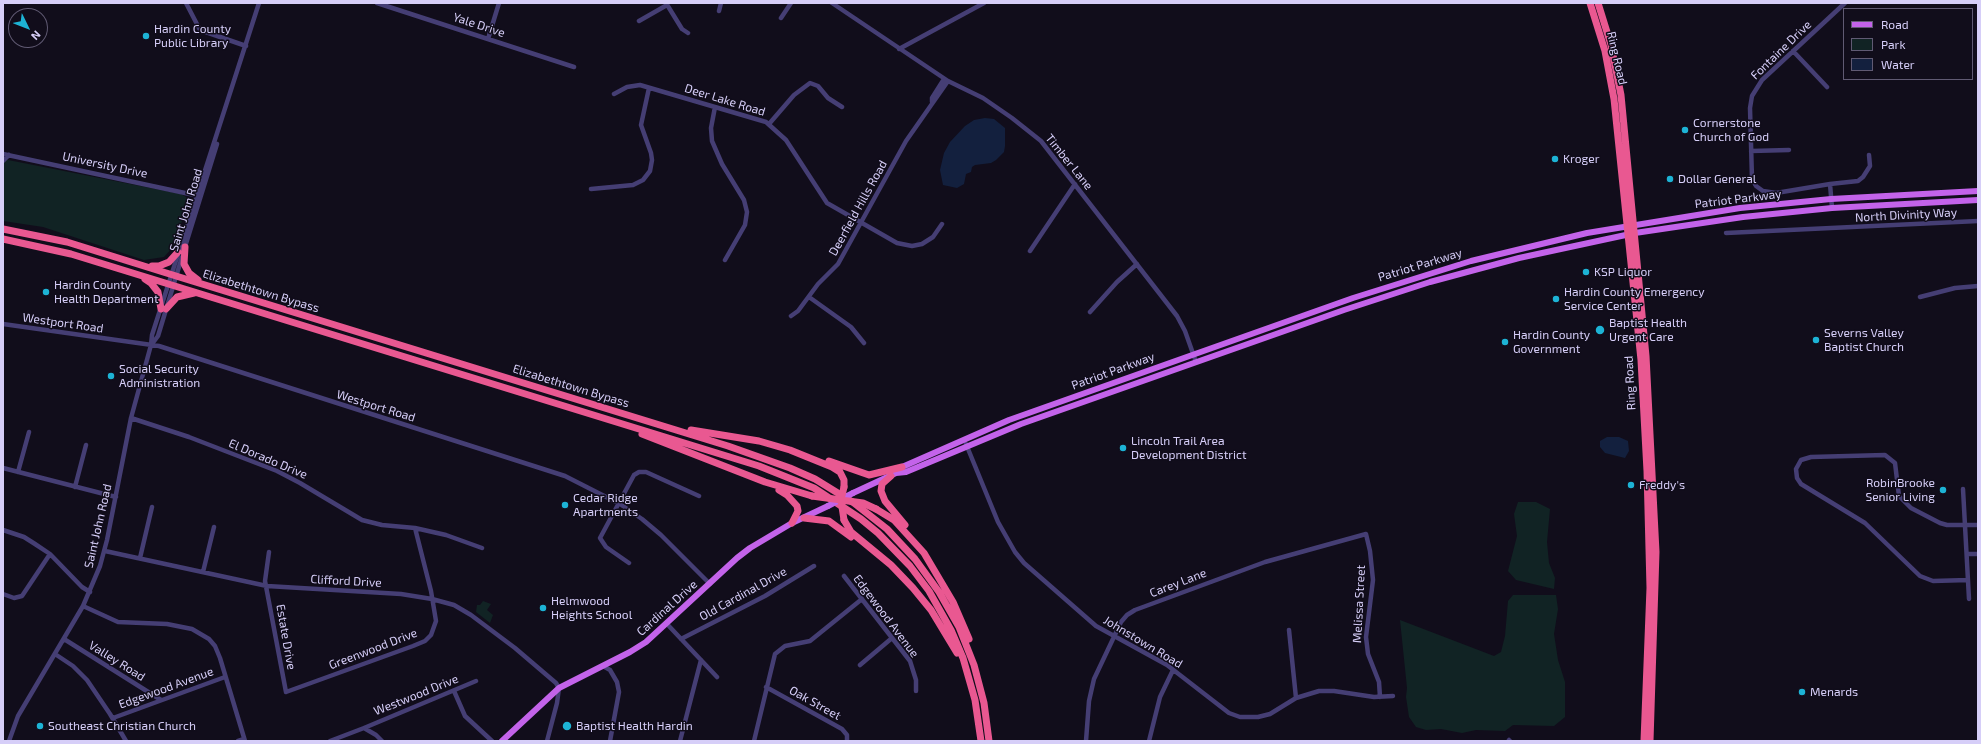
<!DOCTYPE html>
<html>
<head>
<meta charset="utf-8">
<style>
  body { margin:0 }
  #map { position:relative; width:1981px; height:744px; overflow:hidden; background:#110d1b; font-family:"Exo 2",sans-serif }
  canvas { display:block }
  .frame { position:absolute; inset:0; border:4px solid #d6cef8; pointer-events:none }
  .legend { position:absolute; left:1843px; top:8px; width:130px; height:72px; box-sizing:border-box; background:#110d1b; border:1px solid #605a73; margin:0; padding:5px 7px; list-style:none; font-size:12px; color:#d6cef8 }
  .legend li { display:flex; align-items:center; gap:8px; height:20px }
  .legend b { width:20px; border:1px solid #605a73 }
  .north { position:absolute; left:8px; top:8px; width:40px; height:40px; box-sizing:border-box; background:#110d1b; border:1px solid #605a73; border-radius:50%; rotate:133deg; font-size:11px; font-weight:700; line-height:16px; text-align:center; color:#d6cef8 }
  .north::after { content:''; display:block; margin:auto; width:14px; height:18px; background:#1db3d5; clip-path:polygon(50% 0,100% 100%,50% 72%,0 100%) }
</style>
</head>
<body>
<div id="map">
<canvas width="1981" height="744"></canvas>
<div class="frame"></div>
<ul class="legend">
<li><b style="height:5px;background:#c363ea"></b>Road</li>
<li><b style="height:11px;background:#112324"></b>Park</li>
<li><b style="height:11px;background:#13203e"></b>Water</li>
</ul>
<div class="north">N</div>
</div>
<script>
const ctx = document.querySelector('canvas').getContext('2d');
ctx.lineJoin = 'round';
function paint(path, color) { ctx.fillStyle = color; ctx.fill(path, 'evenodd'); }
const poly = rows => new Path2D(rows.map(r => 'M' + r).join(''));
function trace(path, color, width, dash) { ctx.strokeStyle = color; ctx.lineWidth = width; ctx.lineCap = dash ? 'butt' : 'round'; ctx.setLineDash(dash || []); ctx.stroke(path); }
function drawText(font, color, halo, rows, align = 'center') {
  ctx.font = font + ' "Exo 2",sans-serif'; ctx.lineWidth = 3; ctx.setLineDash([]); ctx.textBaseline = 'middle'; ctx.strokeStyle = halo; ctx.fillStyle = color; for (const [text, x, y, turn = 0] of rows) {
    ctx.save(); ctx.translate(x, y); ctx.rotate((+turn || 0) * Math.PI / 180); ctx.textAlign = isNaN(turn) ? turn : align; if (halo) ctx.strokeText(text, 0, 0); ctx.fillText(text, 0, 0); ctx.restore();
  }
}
const green = poly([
  [3,159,181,194,189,199,174,246,164,257,144,260,43,227,3,221],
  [1518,502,1536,502,1550,509,1547,542,1549,563,1555,578,1554,589,1516,580,1508,571,1517,536,1514,514],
  [1513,595,1556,595,1558,609,1554,634,1558,660,1565,682,1565,717,1554,726,1513,725,1505,731,1476,730,1462,733,1441,729,1426,730,1416,727,1409,717,1406,697,1407,688,1400,620,1494,656,1501,652,1505,636,1508,601],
  [483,601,491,604,487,610,493,615,490,623,476,612,477,605,480,605]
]);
const water = poly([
  [985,118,994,119,1005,128,1005,146,1004,152,996,160,991,163,975,165,972,167,971,172,966,174,964,184,957,188,943,185,940,170,944,153,950,142,965,126,974,120],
  [1607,437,1619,437,1628,441,1629,451,1625,458,1605,453,1600,447,1600,441]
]);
const minor = poly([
  [186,3,200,30,246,46],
  [377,3,574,67],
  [666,3,682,29,688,33],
  [832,3,948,81,983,98,1012,118,1041,141,1177,316,1185,331,1196,362],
  [719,11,721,3],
  [781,18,791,3],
  [639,21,667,5],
  [488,39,499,3],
  [899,49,984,3],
  [1793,51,1827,87],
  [614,94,627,87,640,85,766,122,786,140,827,203,897,243,912,246,922,244,933,237,942,224],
  [932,102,932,98,944,79],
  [715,107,711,128,712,141,722,164,744,200,747,212,745,225,725,260],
  [769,124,794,95,810,83,818,86,828,98,842,107],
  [1751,151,1789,150],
  [3,154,199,196],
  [3,161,9,155],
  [1830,184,1858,181,1863,177,1870,166,1869,155],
  [591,189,633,185,643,180,650,171,652,160,651,153,641,125,649,88],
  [1832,208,1830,184,1776,193,1763,191,1756,186,1752,179,1750,108,1752,96,1762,80,1845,3],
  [1726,233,1978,221],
  [184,250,217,144],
  [1030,251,1075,184],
  [809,297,851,327,864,343],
  [1920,297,1955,288,1978,286],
  [1090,312,1117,282,1137,264],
  [791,316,798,311,818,284,838,264,906,141,948,81],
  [3,324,159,346,565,476,620,504,642,519,661,535,710,584],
  [152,344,158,336,182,257],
  [131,418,189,437,277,471,300,483,362,520,382,525,415,528,446,535,482,548],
  [966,444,998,522,1015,552,1024,563,1096,626,1167,665,1229,713,1240,717,1258,717,1270,714,1296,698,1319,691,1334,691,1374,697,1393,696],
  [3,468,116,497],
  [18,472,29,432],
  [75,487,86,445],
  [1963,489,1969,599],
  [3,530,24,537,35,544,50,554,82,587,90,592],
  [105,551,267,586,401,594,432,599,454,605,471,615,515,648,556,683,559,688,557,703,547,741],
  [269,552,265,581,286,692,413,646,425,641,431,635,436,621,431,591,415,528],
  [1967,554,1978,554],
  [140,558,152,507],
  [629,563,606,547,600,538,634,475,639,472,646,472,699,496],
  [203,572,214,527],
  [844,576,910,661,916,680,916,691],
  [1968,580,1933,581,1920,576,1865,523,1801,484,1797,478,1796,469,1801,460,1811,457,1885,455,1895,463,1899,496,1911,508,1940,523,1947,525,1978,525],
  [3,594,14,598,22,596,50,554],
  [83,606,118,622,167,624,192,629,209,639,215,646,220,658,245,741],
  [667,624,717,677],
  [1289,630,1296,698],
  [64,639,161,700],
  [681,639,765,596,814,566],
  [55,654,73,666,87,680,110,714,126,741],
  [860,665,892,638],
  [603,666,610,670,617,682,619,692,610,741],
  [766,687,842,729,847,735,847,741],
  [454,691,465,716,492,741],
  [113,718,225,677],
  [364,728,476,681],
  [1509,740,1510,741],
  [9,741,18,716,83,606,100,566,107,540,131,418,151,345,152,335,259,3],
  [238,741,244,739],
  [330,741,364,728,376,735,382,741],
  [680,741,701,660],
  [754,741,775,654,785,646,810,641,862,599],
  [1086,741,1089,701,1094,679,1121,622,1127,615,1135,610,1265,562,1366,534,1370,551,1373,580,1366,637,1368,654,1379,682,1380,697],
  [1149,741,1160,697,1173,670]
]);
const major = poly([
  [896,473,906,472,1021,424,1344,310,1430,282,1519,258,1635,233,1743,217,1832,208,1978,200],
  [853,493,896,473,902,467,1009,420,1353,298,1471,261,1587,233,1740,208,1831,199,1978,191],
  [502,741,559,688,630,652,646,642,737,558,750,548,792,523,828,506]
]);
const highway = poly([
  [1590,3,1605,51,1614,99,1641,360,1647,471,1650,588,1644,741],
  [1598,3,1611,45,1621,95,1646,356,1656,552,1650,741],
  [3,229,67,242,176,276,728,446,790,468,815,479,854,503,887,529,915,559,939,592,959,627,974,665,984,703,989,741],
  [3,239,71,254,759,466,814,488,861,519,878,533,910,566,929,591,951,630,963,658,975,700,981,741],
  [185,247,184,264,189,273,198,280],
  [152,266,159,266,169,262,178,252],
  [145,279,151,283,158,292,161,309],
  [166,309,177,297,194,293],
  [691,430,759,441,790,450,832,467,840,472,844,480,844,487],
  [642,434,765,482,812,496],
  [829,461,869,475,902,467],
  [891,476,882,484,881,491,885,501,905,525],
  [779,490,787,495,797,506,798,511,792,523],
  [876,509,894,520,924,553,953,602,969,639],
  [804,518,829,521,851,537],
  [844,520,851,532,891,565,913,588,931,610,957,653]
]);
const majorBridge = poly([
  [828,506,853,493]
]);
const highwayBridge = poly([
  [812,496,841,500,844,487],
  [844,520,841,500,863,503,876,509]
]);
const markers = [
  [146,36,4,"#1db3d5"],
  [1685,130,4,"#1db3d5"],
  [1555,159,4,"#1db3d5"],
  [1670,179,4,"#1db3d5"],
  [1586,272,4,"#1db3d5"],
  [46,292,4,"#1db3d5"],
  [1556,299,4,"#1db3d5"],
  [1600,330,5,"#1db3d5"],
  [1816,340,4,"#1db3d5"],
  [1505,342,4,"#1db3d5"],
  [111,376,4,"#1db3d5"],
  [1123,448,4,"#1db3d5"],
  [1631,485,4,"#1db3d5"],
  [1943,490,4,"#1db3d5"],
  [565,505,4,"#1db3d5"],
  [543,608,4,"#1db3d5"],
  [1802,692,4,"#1db3d5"],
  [40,726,4,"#1db3d5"],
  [567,726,5,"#1db3d5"]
];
const streetNames = [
  ["Yale Drive",479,25,18],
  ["Fontaine Drive",1781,50,-44],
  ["Ring Road",1617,58,77],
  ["Deer Lake Road",725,100,17],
  ["Timber Lane",1069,162,51],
  ["University Drive",105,165,12],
  ["Patriot Parkway",1738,199,-7],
  ["Deerfield Hills Road",858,208,-61],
  ["Saint John Road",186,210,-73],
  ["North Divinity Way",1906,215,-3],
  ["Patriot Parkway",1420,265,-17],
  ["Elizabethtown Bypass",261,291,17],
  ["Westport Road",63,323,8],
  ["Patriot Parkway",1113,371,-20],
  ["Ring Road",1630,383,-93],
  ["Elizabethtown Bypass",571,386,17],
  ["Westport Road",376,406,17],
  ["El Dorado Drive",268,459,23],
  ["Saint John Road",98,526,-77],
  ["Clifford Drive",346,581,3],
  ["Carey Lane",1178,583,-21],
  ["Old Cardinal Drive",743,594,-29],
  ["Melissa Street",1359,604,-87],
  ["Cardinal Drive",667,608,-42],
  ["Edgewood Avenue",886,616,53],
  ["Estate Drive",286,637,80],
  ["Johnstown Road",1143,642,31],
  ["Greenwood Drive",373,649,-21],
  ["Valley Road",117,661,32],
  ["Edgewood Avenue",166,688,-20],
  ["Westwood Drive",416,695,-22],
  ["Oak Street",815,703,29]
];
const poiNames = [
  ["Hardin County",154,29],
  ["Public Library",154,43],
  ["Cornerstone",1693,123],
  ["Church of God",1693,137],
  ["Kroger",1563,159],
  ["Dollar General",1678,179],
  ["KSP Liquor",1594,272],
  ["Hardin County",54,285],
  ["Health Department",54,299],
  ["Hardin County Emergency",1564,292],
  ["Service Center",1564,306],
  ["Baptist Health",1609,323],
  ["Urgent Care",1609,337],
  ["Severns Valley",1824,333],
  ["Baptist Church",1824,347],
  ["Hardin County",1513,335],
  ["Government",1513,349],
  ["Social Security",119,369],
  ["Administration",119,383],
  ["Lincoln Trail Area",1131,441],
  ["Development District",1131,455],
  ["RobinBrooke",1935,483,"right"],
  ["Senior Living",1935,497,"right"],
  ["Freddy's",1639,485],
  ["Cedar Ridge",573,498],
  ["Apartments",573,512],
  ["Helmwood",551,601],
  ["Heights School",551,615],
  ["Menards",1810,692],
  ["Southeast Christian Church",48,726],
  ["Baptist Health Hardin",576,726]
];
paint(green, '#112324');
paint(water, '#13203e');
trace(minor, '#453e74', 4.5);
trace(major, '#c363ea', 6);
trace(highway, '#e95891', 7);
trace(majorBridge, '#c363ea', 6);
trace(highwayBridge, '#e95891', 7);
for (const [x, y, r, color] of markers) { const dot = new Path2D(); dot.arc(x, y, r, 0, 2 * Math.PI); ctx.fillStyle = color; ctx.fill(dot); trace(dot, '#110d1b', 1.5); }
drawText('12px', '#d6cef8', '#110d1b', streetNames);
drawText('12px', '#d6cef8', '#110d1b', poiNames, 'left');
</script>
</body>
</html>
